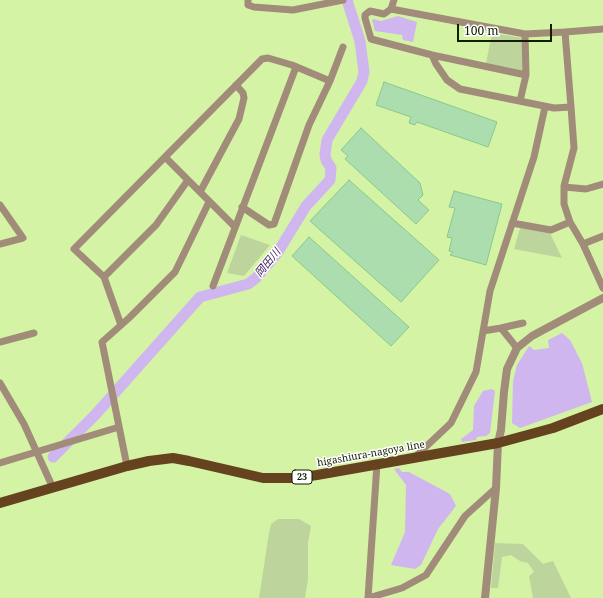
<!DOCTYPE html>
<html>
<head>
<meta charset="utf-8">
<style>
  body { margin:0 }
  #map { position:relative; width:603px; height:598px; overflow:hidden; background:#d4f3a5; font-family:"Noto Serif",serif }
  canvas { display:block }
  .scale { position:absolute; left:457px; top:24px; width:95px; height:18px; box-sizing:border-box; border:2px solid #131d00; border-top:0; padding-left:5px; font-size:12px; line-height:14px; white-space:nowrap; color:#131d00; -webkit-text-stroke:3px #fff; paint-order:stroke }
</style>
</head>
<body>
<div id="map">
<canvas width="603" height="598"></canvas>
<div class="scale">100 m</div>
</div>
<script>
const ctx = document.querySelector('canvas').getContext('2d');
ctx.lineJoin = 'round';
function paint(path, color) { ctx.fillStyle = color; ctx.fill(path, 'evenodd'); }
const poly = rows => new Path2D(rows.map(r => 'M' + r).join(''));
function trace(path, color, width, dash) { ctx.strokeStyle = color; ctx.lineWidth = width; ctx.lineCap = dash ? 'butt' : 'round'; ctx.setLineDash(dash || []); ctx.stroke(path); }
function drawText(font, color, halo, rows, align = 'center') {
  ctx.font = font + ' "Noto Serif","Noto Sans JP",serif'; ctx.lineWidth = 3; ctx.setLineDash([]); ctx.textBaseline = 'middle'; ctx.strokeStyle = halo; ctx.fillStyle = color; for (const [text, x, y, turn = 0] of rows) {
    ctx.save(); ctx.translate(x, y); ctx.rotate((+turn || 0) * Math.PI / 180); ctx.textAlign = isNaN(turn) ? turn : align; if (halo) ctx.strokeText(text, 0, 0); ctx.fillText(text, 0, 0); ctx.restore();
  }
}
const green = poly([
  [492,33,523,38,524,70,521,72,486,63],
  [521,225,550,233,562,258,514,249],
  [241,235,270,245,244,276,227,273],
  [278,519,299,519,311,526,308,542,308,579,305,598,259,598,269,533,271,524],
  [495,543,523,544,543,564,553,561,571,598,533,598,529,576,534,572,528,563,520,561,511,555,502,557,498,588,491,588]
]);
const water = poly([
  [398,16,417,22,413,42,403,40,402,35,375,31,372,20,374,19,381,21],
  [562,333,570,340,582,363,592,402,520,428,512,423,513,381,517,365,529,346,534,350,549,348,548,340],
  [492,389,495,391,490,433,486,436,477,437,476,440,462,442,461,439,473,430,474,406,483,391],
  [399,468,402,472,409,472,450,494,456,506,438,529,421,565,415,569,391,565,405,532,406,485,394,469]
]);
const river = poly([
  [53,457,95,415,200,297,248,284,256,278,278,252,306,206,330,180,331,168,326,160,325,154,327,140,362,81,364,72,360,41,347,0]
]);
const building = poly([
  [384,82,497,122,488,147,417,122,415,125,409,123,411,117,376,105,384,82],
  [361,128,420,183,423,195,418,200,429,210,416,224,345,159,348,156,341,150,361,128],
  [349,180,439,260,401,302,310,221,349,180],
  [454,191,502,204,486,265,450,255,453,252,449,251,452,238,447,237,455,208,449,207,454,191],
  [309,237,409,327,391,346,292,256,309,237]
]);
const minor = poly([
  [248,0,248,5,254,7,293,10,343,0],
  [394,0,391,9,384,14,370,11,365,15,365,18,371,39,432,55,436,64,447,80,460,89,554,108,571,107,565,32,603,29],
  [391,9,525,34,526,75,520,101],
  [525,34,565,32],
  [432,55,526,75],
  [330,81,343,47],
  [571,107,574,148,564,186,564,204,570,222,583,244,603,288],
  [165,157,234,226],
  [564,187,586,189,603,184],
  [200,192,239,119,244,98,243,93,236,85],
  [0,205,23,238,0,244],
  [512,223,551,230,570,222],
  [583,244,603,236],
  [104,277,156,225,188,180],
  [213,286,296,67],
  [121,325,104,277,74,249,262,59,268,58,292,65,330,81,309,125,274,224,269,225,242,207],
  [501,328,523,323],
  [483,331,501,328,517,348],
  [0,342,34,333],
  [0,383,24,424,53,488],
  [415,457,451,423,476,372,490,291,534,157,545,107],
  [0,463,119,427],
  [127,466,102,342,129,318,175,272,209,202],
  [368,598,402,588,426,575,465,516,496,488],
  [368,598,377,464]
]);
const tertiary = poly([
  [485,598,496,488,498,443,501,430,504,392,507,369,517,348,532,336,603,298]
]);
const primary = poly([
  [0,503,127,466,149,461,173,458,189,461,263,478,296,478,317,475,498,443,553,428,603,409]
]);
const shields = [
  [302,477,20]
];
const shieldNames = [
  ["23",302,477]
];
const streetNames = [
  ["higashiura-nagoya line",371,454,-10]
];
const waterNames = [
  ["岡田川",268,263,-51]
];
paint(green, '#bed49d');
paint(water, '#d0b6ee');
trace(river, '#d0b6ee', 11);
paint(building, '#acddae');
trace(building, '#88c88d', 1);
trace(minor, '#a18c79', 7);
trace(tertiary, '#a18c79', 8);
trace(primary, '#65431e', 10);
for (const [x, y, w] of shields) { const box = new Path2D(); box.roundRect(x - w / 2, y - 7, w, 14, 3); ctx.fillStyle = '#fff'; ctx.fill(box); trace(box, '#131d00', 1); }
drawText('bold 9px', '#131d00', null, shieldNames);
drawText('10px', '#131d00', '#fff', streetNames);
drawText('italic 11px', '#492667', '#fff', waterNames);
</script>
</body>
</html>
